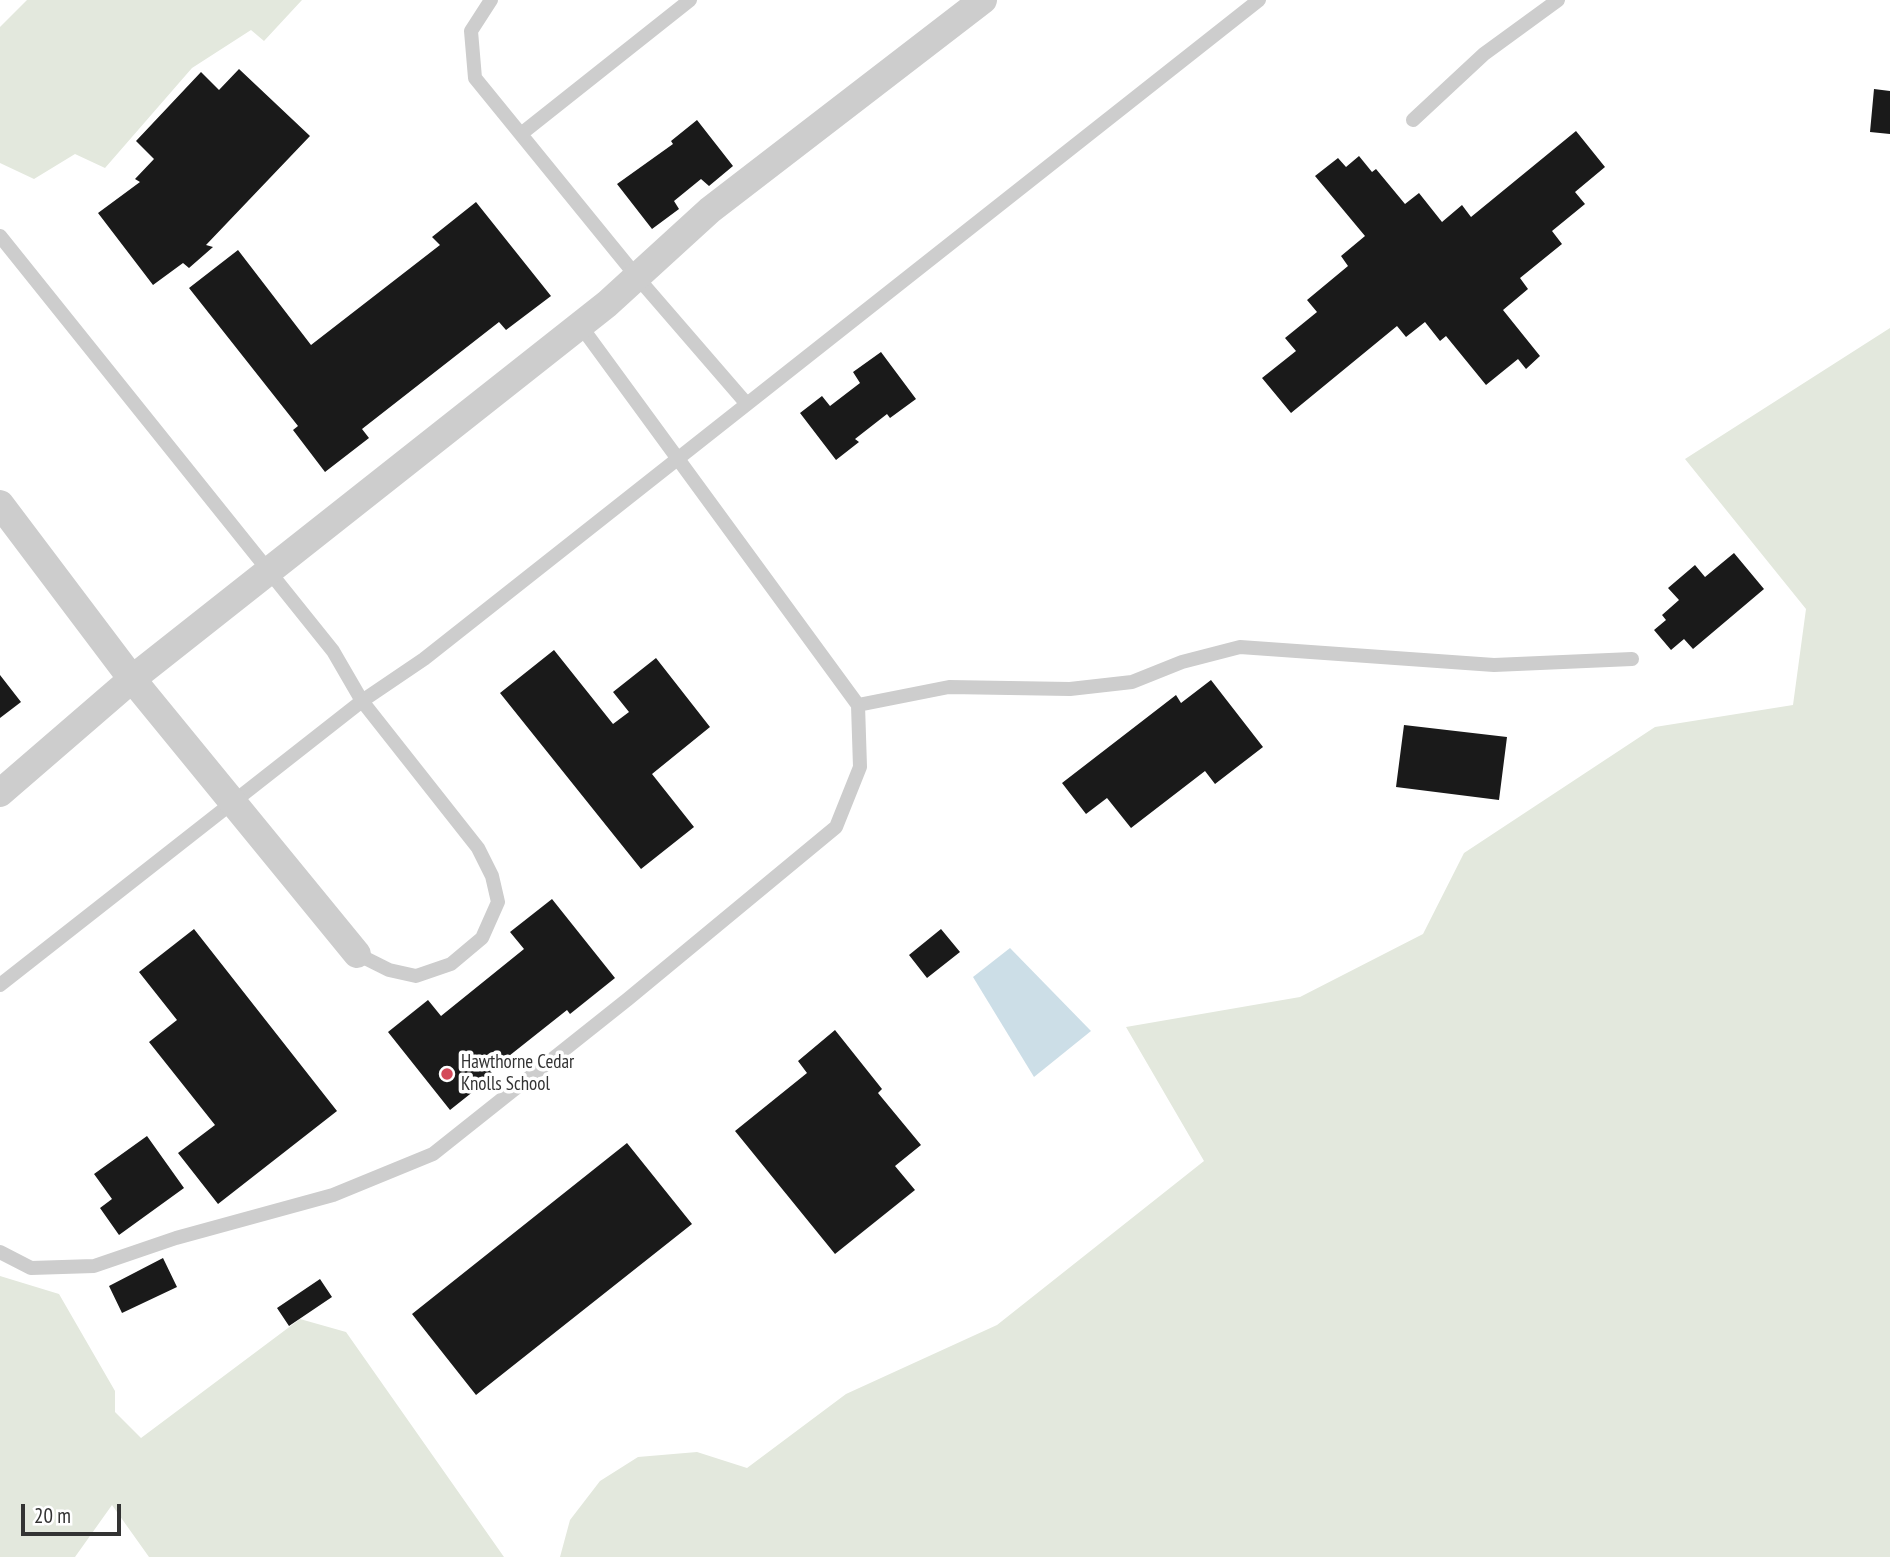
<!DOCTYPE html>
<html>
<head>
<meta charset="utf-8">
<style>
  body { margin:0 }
  #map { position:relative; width:1890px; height:1557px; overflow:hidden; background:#fff; font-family:"PT Sans Narrow",sans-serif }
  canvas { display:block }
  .scale { position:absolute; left:21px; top:1504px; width:100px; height:32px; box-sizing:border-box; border:4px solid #333; border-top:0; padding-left:9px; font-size:21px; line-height:24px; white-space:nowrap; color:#333; -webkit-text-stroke:5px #fff; paint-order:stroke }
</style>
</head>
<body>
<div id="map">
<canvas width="1890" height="1557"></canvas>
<div class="scale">20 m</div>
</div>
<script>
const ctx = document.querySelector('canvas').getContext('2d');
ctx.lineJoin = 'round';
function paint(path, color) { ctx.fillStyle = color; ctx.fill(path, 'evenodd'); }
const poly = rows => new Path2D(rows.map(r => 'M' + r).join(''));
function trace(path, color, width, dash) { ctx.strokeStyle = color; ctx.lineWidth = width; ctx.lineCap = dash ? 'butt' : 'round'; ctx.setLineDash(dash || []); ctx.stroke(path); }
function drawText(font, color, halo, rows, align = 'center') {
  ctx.font = font + ' "PT Sans Narrow",sans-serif'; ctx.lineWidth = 7; ctx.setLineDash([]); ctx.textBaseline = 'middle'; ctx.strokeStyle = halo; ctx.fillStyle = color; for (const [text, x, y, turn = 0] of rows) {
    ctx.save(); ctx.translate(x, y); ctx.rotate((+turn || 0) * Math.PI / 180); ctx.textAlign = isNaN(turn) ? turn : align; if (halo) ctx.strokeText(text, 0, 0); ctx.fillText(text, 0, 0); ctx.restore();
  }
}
const green = poly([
  [27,0,302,0,264,41,251,30,192,68,105,168,75,154,34,179,0,163,0,27],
  [1890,328,1890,1557,560,1557,570,1520,600,1481,638,1457,697,1452,747,1468,846,1394,997,1325,1204,1161,1126,1027,1300,997,1423,934,1464,853,1655,727,1793,705,1806,609,1685,459],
  [0,1276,59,1294,115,1391,115,1412,141,1438,300,1319,346,1332,504,1557,149,1557,112,1505,75,1557,0,1557]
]);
const water = poly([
  [1010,948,1091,1031,1034,1077,973,977]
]);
const building = poly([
  [239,69,310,136,206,245,213,247,189,268,183,263,153,285,98,213,140,182,135,179,154,159,136,141,201,72,219,90],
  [1874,89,1890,91,1890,134,1870,132],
  [697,120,733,166,709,186,701,179,674,201,679,209,652,229,617,184,673,144,671,141],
  [1576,131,1605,167,1575,192,1585,204,1552,231,1562,244,1520,278,1528,289,1503,310,1540,356,1526,369,1518,359,1486,385,1446,336,1440,341,1425,322,1406,337,1397,326,1291,413,1262,378,1296,351,1285,338,1317,312,1307,300,1348,266,1341,256,1365,236,1315,176,1338,158,1346,167,1359,156,1372,172,1376,169,1405,204,1419,193,1442,222,1462,205,1471,217],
  [476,202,551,296,506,330,499,322,362,429,369,438,325,472,293,430,298,426,189,288,238,250,311,345,440,245,432,237],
  [881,352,916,399,890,418,887,414,855,439,859,442,836,460,800,413,822,396,830,406,860,383,853,372],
  [1734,553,1764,589,1693,649,1684,639,1671,650,1654,630,1666,620,1662,615,1679,600,1668,588,1695,565,1705,577],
  [554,650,613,724,629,712,613,692,656,658,710,727,652,774,694,827,641,869,500,693],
  [0,675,21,702,0,718],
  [1211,680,1263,747,1215,784,1205,771,1131,828,1107,798,1086,814,1062,783,1176,695,1181,703],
  [1404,725,1507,737,1499,800,1396,787],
  [552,899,615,978,570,1014,567,1010,490,1071,494,1075,450,1110,388,1032,428,1000,441,1016,524,949,510,932],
  [194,929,337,1111,218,1204,178,1153,215,1125,149,1042,177,1020,139,972],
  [941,929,960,952,927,978,909,955],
  [835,1030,882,1089,878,1093,921,1145,895,1166,915,1190,835,1254,735,1131,807,1073,798,1061],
  [147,1136,184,1188,119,1235,100,1208,112,1199,94,1174],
  [627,1143,692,1224,476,1395,412,1314],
  [163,1258,177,1287,122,1313,109,1286],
  [320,1279,332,1297,289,1326,277,1308]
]);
const lane = poly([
  [491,0,471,31,475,78,637,277,746,403],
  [1413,120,1484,54,1558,0],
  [521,134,690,0],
  [0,236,333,651,362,701,478,848,492,876,498,902,482,938,451,964,416,976,389,970,357,954],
  [858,705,949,687,1070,689,1132,682,1182,662,1240,647,1494,665,1632,659],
  [0,985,362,701,424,659,1259,0],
  [0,1252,31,1268,94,1266,176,1238,333,1195,433,1154,628,999,836,827,860,767,858,705,580,325]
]);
const street = poly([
  [0,504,132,679,357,954],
  [0,793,132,679,607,304,710,210,983,0]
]);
const markers = [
  [447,1074,7,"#d44a5a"]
];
const poiNames = [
  ["Hawthorne Cedar",461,1063],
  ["Knolls School",461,1085]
];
paint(green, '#e3e8dd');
paint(water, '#ccdee7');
paint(building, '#1a1a1a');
trace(lane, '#cdcdcd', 14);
trace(street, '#cdcdcd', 28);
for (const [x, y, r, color] of markers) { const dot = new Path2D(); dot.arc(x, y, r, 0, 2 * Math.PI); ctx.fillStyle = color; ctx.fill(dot); trace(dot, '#fff', 2.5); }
drawText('19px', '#333', '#fff', poiNames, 'left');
</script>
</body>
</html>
